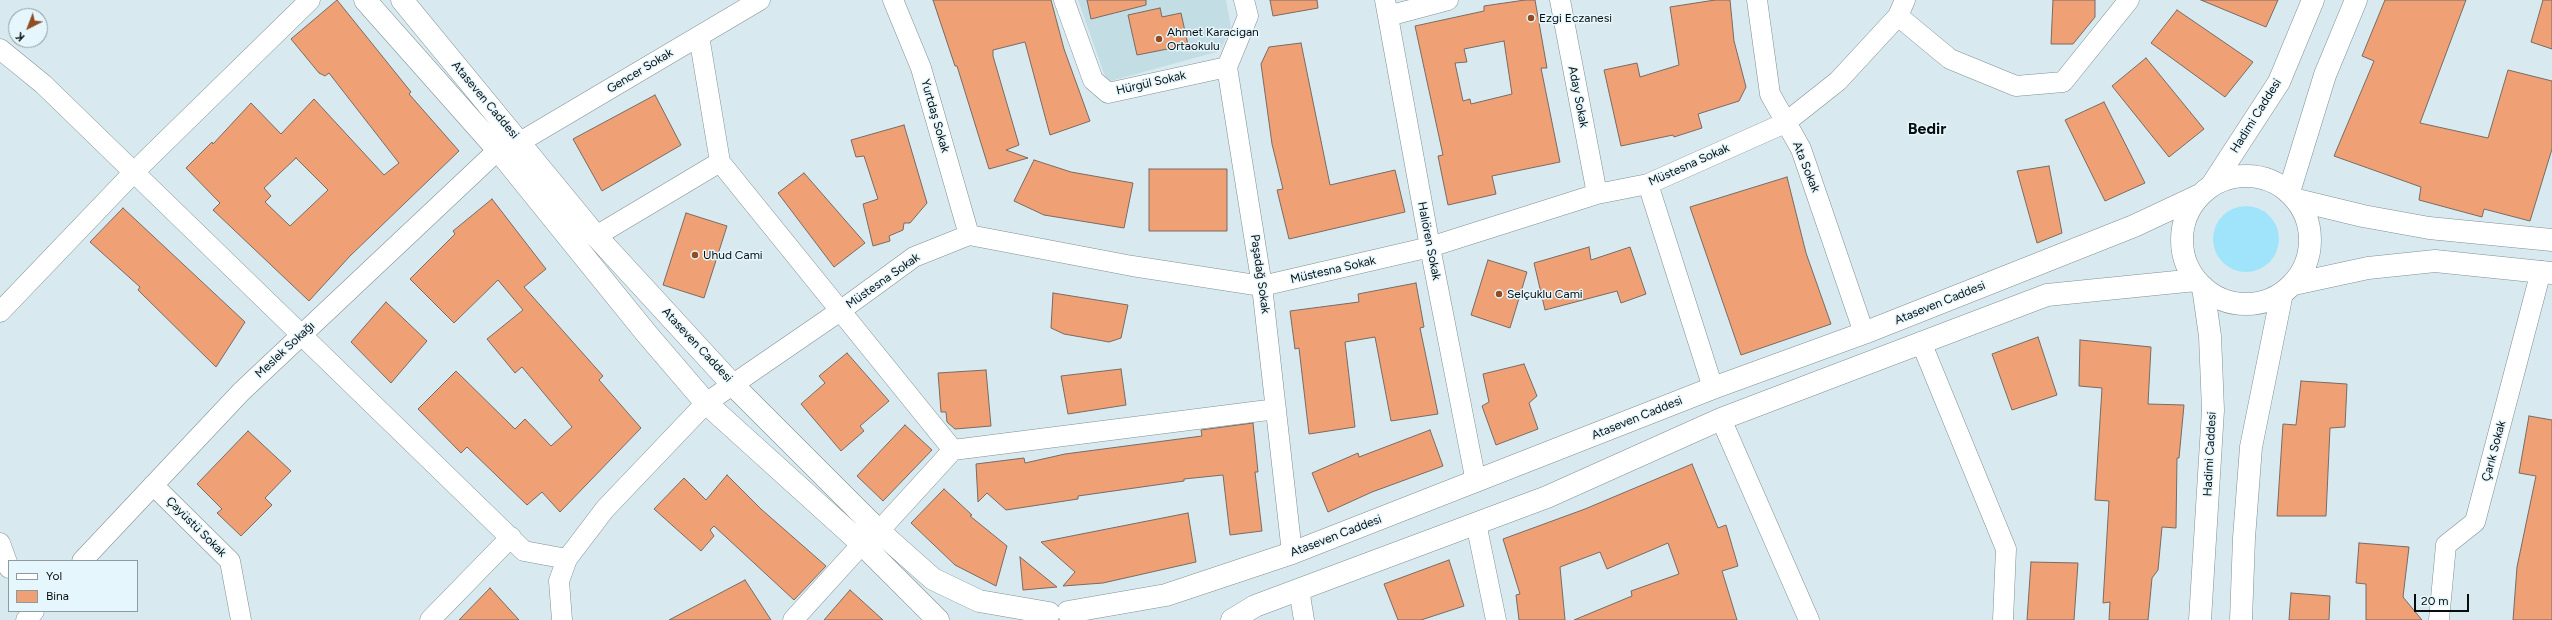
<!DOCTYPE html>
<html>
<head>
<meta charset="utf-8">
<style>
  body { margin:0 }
  #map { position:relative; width:2552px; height:620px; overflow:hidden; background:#d8eaef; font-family:Figtree,sans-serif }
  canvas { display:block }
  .legend { position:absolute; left:8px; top:560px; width:130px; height:52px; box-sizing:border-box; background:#e5f7fd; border:1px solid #8d9a9e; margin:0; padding:5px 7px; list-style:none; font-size:12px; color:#080e10 }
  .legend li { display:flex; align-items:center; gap:8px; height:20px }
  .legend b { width:20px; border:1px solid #8d9a9e }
  .north { position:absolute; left:8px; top:8px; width:40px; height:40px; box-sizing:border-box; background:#e5f7fd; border:1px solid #8d9a9e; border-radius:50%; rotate:222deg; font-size:11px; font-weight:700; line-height:16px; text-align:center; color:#080e10 }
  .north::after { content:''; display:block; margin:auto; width:14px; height:18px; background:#914c22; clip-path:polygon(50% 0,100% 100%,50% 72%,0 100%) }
  .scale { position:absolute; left:2414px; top:594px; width:55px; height:18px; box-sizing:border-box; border:2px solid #080e10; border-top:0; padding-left:5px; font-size:12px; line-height:14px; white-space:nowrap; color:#080e10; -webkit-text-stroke:3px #e5f7fd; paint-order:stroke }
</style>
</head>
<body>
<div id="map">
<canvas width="2552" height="620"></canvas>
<ul class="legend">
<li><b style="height:5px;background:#fff"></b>Yol</li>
<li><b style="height:11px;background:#efa075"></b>Bina</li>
</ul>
<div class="north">K</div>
<div class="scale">20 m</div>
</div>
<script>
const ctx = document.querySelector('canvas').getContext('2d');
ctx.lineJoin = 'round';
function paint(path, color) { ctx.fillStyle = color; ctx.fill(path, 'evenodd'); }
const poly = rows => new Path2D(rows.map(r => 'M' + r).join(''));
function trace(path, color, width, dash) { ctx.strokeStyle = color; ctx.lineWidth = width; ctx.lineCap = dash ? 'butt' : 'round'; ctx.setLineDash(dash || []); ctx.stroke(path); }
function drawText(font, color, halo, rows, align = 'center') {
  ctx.font = font + ' Figtree,sans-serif'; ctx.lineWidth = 3; ctx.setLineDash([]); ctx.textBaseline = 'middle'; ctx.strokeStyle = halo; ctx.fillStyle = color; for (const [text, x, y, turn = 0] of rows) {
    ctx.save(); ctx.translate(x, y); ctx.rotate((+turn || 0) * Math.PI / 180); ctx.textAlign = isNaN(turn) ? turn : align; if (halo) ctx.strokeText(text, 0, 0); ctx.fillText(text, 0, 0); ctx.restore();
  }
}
const built = poly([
  [1078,0,1226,0,1231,27,1220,51,1107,82]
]);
const green = poly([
  '2213 239a33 33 0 1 1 66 0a33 33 0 1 1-66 0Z'
]);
const building = poly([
  [337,0,411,92,409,94,459,151,350,256,309,301,213,210,220,203,186,168,212,142,213,144,251,103,281,134,314,99,384,175,399,163,329,73,325,76,319,73,291,39,337,0],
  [296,158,328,190,290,226,265,202,271,196,264,188,296,158],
  [933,0,1051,0,1064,49,1090,121,1050,135,1025,42,993,50,993,56,1019,145,1006,150,1028,158,989,169,957,66,955,66,933,0],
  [1087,0,1146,0,1146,5,1091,19,1087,0],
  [1270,0,1317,0,1318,8,1273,16,1270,0],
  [1525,0,1535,0,1547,68,1541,68,1560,162,1492,176,1496,194,1448,205,1438,156,1443,155,1415,26,1484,11,1484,6,1525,0],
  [1504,41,1512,94,1471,104,1470,99,1463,101,1455,63,1467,62,1464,49,1504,41],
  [1715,0,1730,0,1734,41,1746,87,1739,101,1698,114,1702,128,1674,137,1673,135,1621,146,1604,70,1637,63,1640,77,1679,65,1670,7,1715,0],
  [2053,0,2095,0,2095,17,2073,44,2051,44,2053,0],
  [2201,0,2278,0,2266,27,2201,0],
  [2385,0,2466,0,2420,123,2488,138,2508,70,2552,81,2552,149,2530,221,2484,209,2482,217,2419,200,2421,187,2334,156,2374,61,2362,56,2385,0],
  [2543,0,2552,0,2552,49,2531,42,2543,0],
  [1160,8,1162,17,1181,13,1188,45,1137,55,1128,15,1160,8],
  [2177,10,2253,62,2225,97,2151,43,2177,10],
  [1301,43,1330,185,1395,170,1405,212,1289,239,1277,190,1283,189,1272,144,1261,64,1269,47,1301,43],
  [2146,58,2204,129,2169,157,2112,86,2146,58],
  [655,95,681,145,602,191,573,139,655,95],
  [2104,102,2145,183,2105,201,2065,120,2104,102],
  [904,125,927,203,910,223,904,223,903,230,889,236,890,241,873,246,863,204,878,199,864,156,856,157,851,140,904,125],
  [1034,160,1071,172,1133,183,1124,228,1044,215,1014,201,1034,160],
  [2049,166,2062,233,2037,243,2017,171,2049,166],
  [1149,169,1227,169,1227,231,1149,231,1149,169],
  [804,173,865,243,834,267,778,193,804,173],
  [1787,177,1806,253,1831,324,1741,355,1690,207,1787,177],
  [492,199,546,269,524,287,603,376,599,380,641,428,560,512,542,492,527,505,467,447,461,453,418,409,456,371,515,429,525,419,551,446,572,427,522,367,515,373,487,339,523,310,498,280,454,323,410,279,455,234,453,231,492,199],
  [123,208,245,322,216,367,138,290,140,287,90,242,123,208],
  [686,213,727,226,704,298,663,285,686,213],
  [1589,247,1591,260,1630,247,1646,294,1621,303,1617,291,1545,310,1534,263,1589,247],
  [1488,260,1527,272,1510,328,1471,315,1488,260],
  [1416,283,1424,327,1420,328,1438,414,1391,421,1375,337,1345,342,1355,427,1309,434,1299,348,1295,349,1290,311,1359,302,1358,294,1416,283],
  [1053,293,1128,305,1121,338,1109,342,1064,334,1051,328,1053,293],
  [386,302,427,341,391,383,351,342,386,302],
  [2038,337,2057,395,2012,410,1992,354,2038,337],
  [2080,340,2151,347,2148,404,2184,405,2179,458,2177,458,2176,528,2162,527,2158,570,2152,578,2148,620,2109,620,2110,602,2103,603,2109,501,2095,500,2102,388,2079,386,2080,340],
  [847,353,889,401,860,426,864,431,841,451,801,404,825,383,819,376,847,353],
  [1524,364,1537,396,1529,403,1538,429,1496,445,1482,406,1489,402,1483,374,1524,364],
  [1121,369,1126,405,1068,414,1061,376,1121,369],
  [986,370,991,426,955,429,947,422,946,412,941,412,938,373,986,370],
  [2301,381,2347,384,2345,427,2330,428,2326,516,2277,516,2283,424,2296,425,2301,381],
  [2529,416,2552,420,2552,620,2513,620,2517,567,2536,476,2519,473,2529,416],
  [1253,423,1258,472,1255,472,1262,531,1230,535,1223,475,1184,479,1184,481,1078,496,1078,499,1006,510,987,493,978,502,976,464,1024,458,1025,463,1065,454,1202,436,1201,430,1253,423],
  [905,425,932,450,883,501,857,476,905,425],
  [1430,430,1443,466,1372,492,1328,512,1312,473,1358,453,1359,457,1430,430],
  [248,431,291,471,265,498,272,505,241,536,217,513,222,509,197,484,248,431],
  [1692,464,1718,528,1726,525,1738,566,1722,571,1737,620,1574,620,1632,596,1631,591,1679,574,1668,543,1607,569,1600,552,1560,567,1565,620,1519,620,1516,595,1520,594,1503,539,1585,509,1692,464],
  [727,475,761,509,826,566,794,600,714,526,710,530,714,536,701,551,654,509,684,478,706,500,727,475],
  [944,489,972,515,970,516,1007,546,996,586,955,565,911,523,944,489],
  [1188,513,1196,562,1103,583,1063,586,1075,572,1041,542,1188,513],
  [2359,543,2409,547,2403,597,2422,620,2366,620,2366,584,2356,583,2359,543],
  [1020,557,1057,587,1023,590,1020,557],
  [1449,560,1464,606,1421,620,1398,620,1384,584,1449,560],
  [2031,562,2078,563,2074,620,2027,620,2031,562],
  [745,580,771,620,669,620,745,580],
  [490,588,519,620,459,620,490,588],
  [850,590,883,620,824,620,850,590],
  [2291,593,2330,596,2329,620,2289,620,2291,593]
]);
const minor = poly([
  [893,0,921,68,969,235],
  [1064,0,1093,80,1108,93,1227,67],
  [1244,0,1248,16,1227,67,1262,286,1292,553],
  [1385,0,1430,247,1476,482],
  [1560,0,1597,194],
  [1757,0,1770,94,1801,149,1864,333],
  [1388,16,1448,0],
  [1898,16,1950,59,2016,86,2063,82,2129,0],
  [699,36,720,162,953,450,1276,409],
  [0,49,43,84,524,551,567,559],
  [520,142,760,0],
  [1648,184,1713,388],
  [596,236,720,162],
  [0,312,134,172,310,0],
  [1921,342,2006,549,2003,620],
  [1721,419,1809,620],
  [153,485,230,561,241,620],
  [1476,523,1496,620],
  [879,531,953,450],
  [0,543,9,568],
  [82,561,241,392,498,150],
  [1299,589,1304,620],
  [26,620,34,611],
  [430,620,511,537],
  [562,620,559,581,567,559,605,509,706,403,840,311,914,257,969,235,1132,266,1262,286,1430,247,1597,194,1648,184,1785,123,1838,81,1898,16,1905,0],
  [793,620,862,544],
  [2439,620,2446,545,2475,522,2541,271]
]);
const major = poly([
  [365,0,498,150,646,333,706,403,862,544,938,620],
  [402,0,596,236,732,384,879,531,933,579,979,601,1049,613],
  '2182 240a64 64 0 1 1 128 0a64 64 0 1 1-128 0Z',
  [2212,185,2279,82,2313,0],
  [2289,192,2325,75,2356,0],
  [2297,200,2363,216,2429,228,2552,240],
  [2294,284,2368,268,2435,261,2552,273],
  [1068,612,1166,595,1292,553,1713,388,1864,333,2134,226,2198,196],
  [1232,620,1255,606,1547,497,1721,419,2047,295,2196,280],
  [2200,620,2213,410,2210,336,2203,287],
  [2241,620,2244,538,2251,447,2282,293]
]);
const markers = [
  [1531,18,4,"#914c22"],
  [1159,39,4,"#914c22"],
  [695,255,4,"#914c22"],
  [1499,294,4,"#914c22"]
];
const poiNames = [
  ["Ezgi Eczanesi",1539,18],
  ["Ahmet Karacigan",1167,32],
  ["Ortaokulu",1167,46],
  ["Uhud Cami",703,255],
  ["Selçuklu Cami",1507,294]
];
const streetNames = [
  ["Gencer Sokak",640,71,-31],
  ["Hürgül Sokak",1151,83,-13],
  ["Aday Sokak",1578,97,79],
  ["Ataseven Caddesi",485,100,50],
  ["Yurtdaş Sokak",935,116,74],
  ["Hadimi Caddesi",2256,116,-58],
  ["Müstesna Sokak",1689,165,-24],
  ["Ata Sokak",1806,167,68],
  ["Halıören Sokak",1429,241,79],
  ["Müstesna Sokak",1333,270,-13],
  ["Paşadağ Sokak",1260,274,82],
  ["Müstesna Sokak",883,281,-35],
  ["Ataseven Caddesi",1940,303,-22],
  ["Ataseven Caddesi",697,345,47],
  ["Meslek Sokağı",285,350,-43],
  ["Ataseven Caddesi",1637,418,-22],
  ["Çarık Sokak",2494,451,-75],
  ["Hadimi Caddesi",2210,454,-87],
  ["Çayüstü Sokak",196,527,45],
  ["Ataseven Caddesi",1336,536,-21]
];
const districtNames = [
  ["Bedir",1927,129]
];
paint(built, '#c3dde5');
paint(green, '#9fe4fa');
paint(building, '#efa075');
trace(building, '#786b64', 1);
trace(minor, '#809095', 21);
trace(major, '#809095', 23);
trace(minor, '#fff', 20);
trace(major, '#fff', 22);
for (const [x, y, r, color] of markers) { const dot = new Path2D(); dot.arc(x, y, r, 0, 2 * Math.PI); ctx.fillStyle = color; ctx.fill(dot); trace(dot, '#e5f7fd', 1.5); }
drawText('12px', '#080e10', '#e5f7fd', poiNames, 'left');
drawText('12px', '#080e10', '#e5f7fd', streetNames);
drawText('bold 16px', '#080e10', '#e5f7fd', districtNames);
</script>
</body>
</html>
